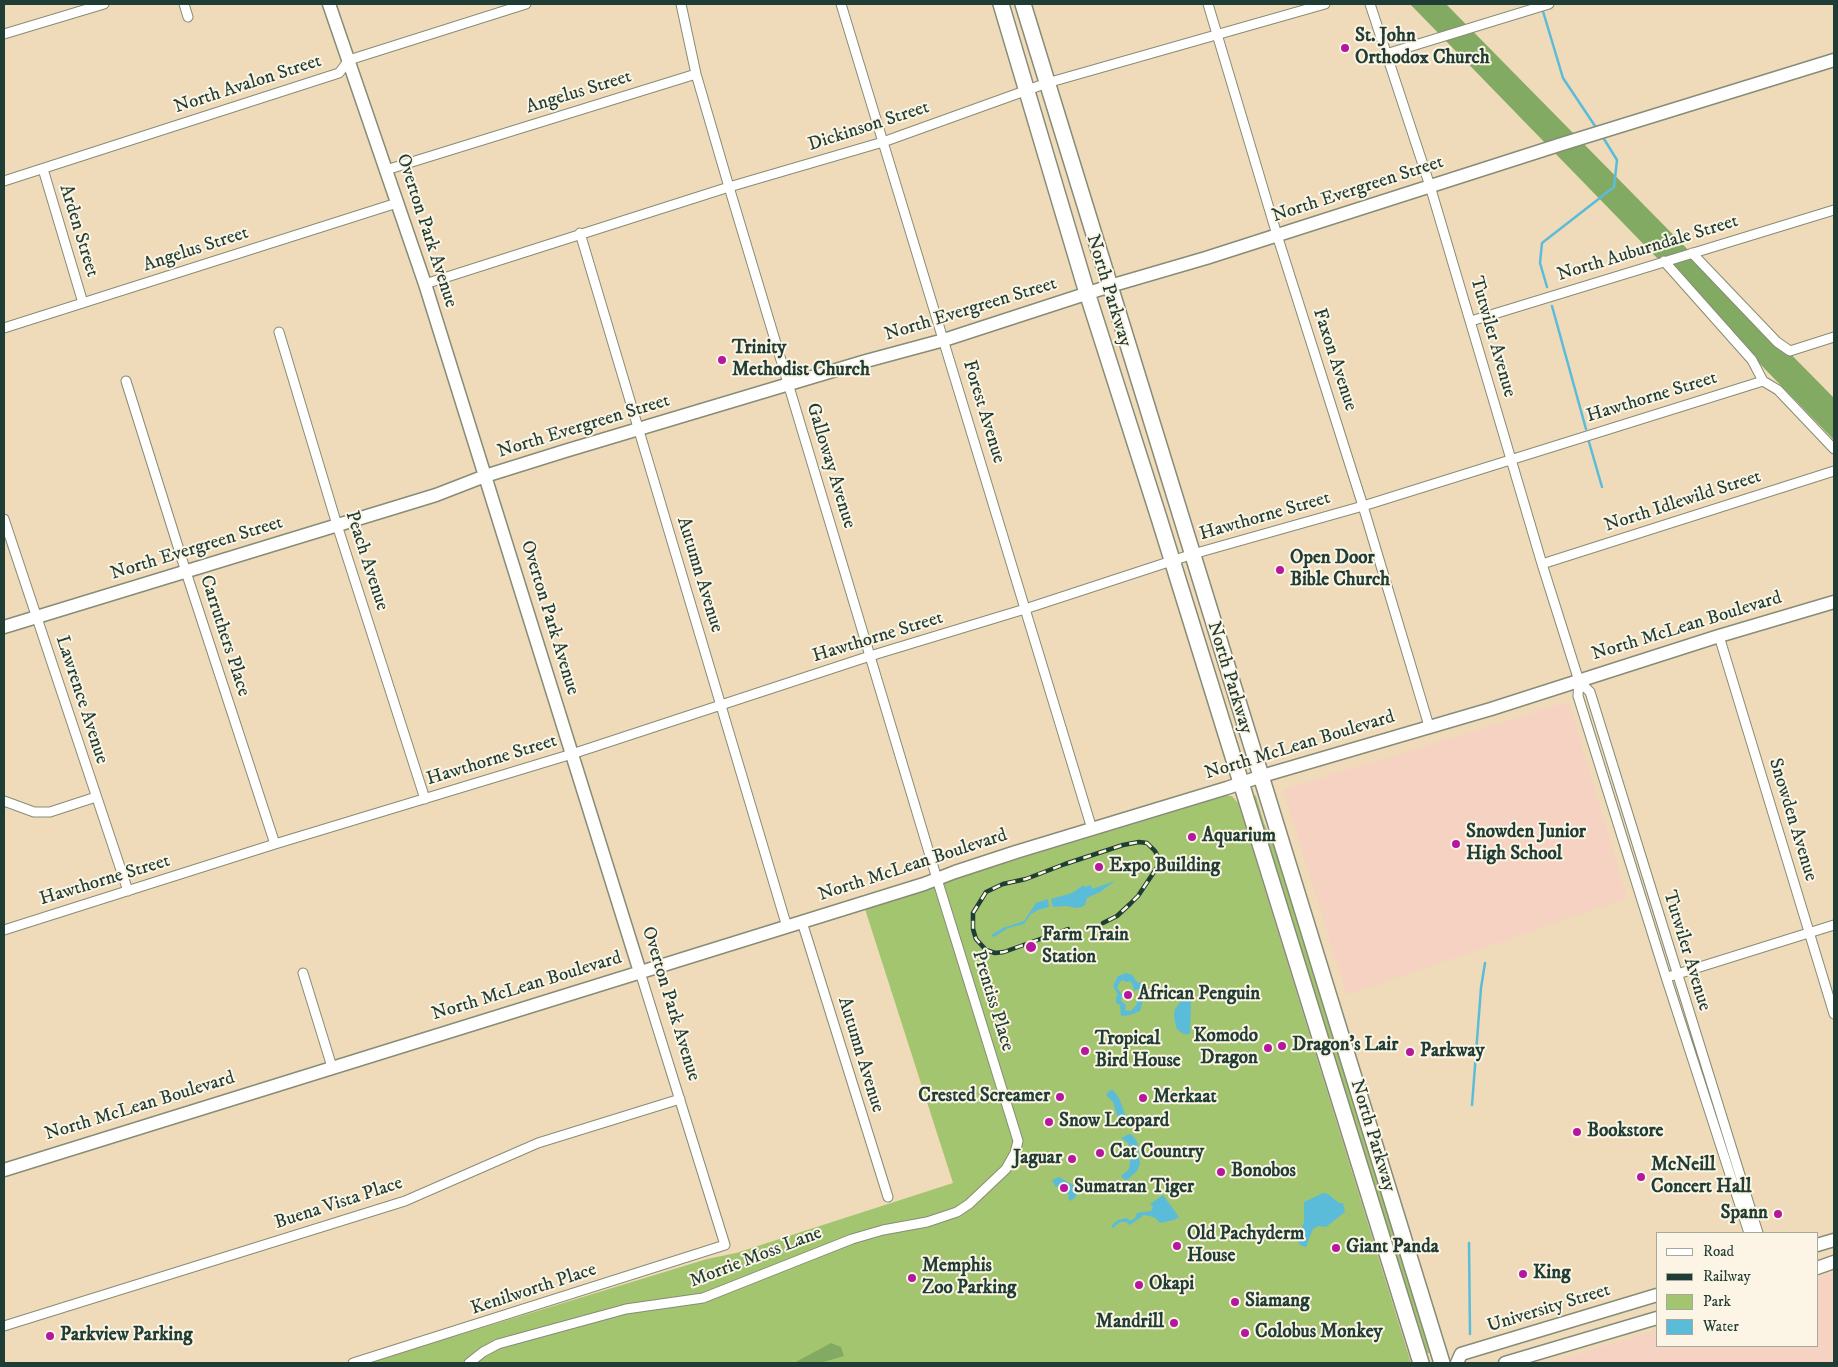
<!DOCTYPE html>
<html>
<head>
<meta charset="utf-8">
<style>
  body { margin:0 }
  #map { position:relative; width:1838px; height:1367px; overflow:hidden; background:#efdbb9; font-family:"IM FELL DW Pica",serif }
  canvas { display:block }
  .frame { position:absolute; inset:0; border:5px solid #1f3d34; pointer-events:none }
  .legend { position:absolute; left:1656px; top:1232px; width:162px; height:115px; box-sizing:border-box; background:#fcf5e5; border:1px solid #a4ab9e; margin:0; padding:6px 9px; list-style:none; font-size:15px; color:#1f3d34 }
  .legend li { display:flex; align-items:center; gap:10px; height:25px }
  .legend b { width:25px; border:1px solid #a4ab9e }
</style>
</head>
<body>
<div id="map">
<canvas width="1838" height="1367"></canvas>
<div class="frame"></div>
<ul class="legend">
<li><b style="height:6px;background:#fff"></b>Road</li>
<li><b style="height:6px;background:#1f3d34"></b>Railway</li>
<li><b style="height:14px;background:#a3c56f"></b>Park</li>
<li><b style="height:14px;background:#5bbcda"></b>Water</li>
</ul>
</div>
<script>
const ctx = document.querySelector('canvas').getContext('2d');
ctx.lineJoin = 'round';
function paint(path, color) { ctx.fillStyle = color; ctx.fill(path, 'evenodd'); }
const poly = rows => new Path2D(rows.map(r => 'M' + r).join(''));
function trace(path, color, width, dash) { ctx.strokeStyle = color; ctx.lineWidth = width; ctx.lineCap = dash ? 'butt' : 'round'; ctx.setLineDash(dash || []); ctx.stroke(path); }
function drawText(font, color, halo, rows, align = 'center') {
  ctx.font = font + ' "IM FELL DW Pica",serif'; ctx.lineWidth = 4; ctx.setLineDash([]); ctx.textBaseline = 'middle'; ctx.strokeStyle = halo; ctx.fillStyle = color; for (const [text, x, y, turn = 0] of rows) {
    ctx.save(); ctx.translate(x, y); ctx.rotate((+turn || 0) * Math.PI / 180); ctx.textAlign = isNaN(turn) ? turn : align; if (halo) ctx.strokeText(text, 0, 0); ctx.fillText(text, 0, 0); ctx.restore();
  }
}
const built = poly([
  [1569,702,1627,898,1347,995,1283,790],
  [1834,1273,1834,1363,1550,1363,1657,1329,1657,1346,1817,1346,1817,1278]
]);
const green = poly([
  [1252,794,1256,796,1264,823,1278,854,1432,1352,1430,1353,1427,1353,1415,1314,1404,1293],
  [1226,796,1232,796,1238,803,1411,1363,367,1363,707,1259,736,1253,953,1183,864,906]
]);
const forest = poly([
  [1410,4,1446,4,1834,398,1834,440],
  [831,1343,841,1347,844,1356,820,1363,794,1363]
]);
const water = poly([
  [1115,881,1100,892,1087,898,1085,905,1082,907,1076,908,1066,906,1053,907,1051,899,1072,893,1084,885,1085,887,1091,885,1092,889],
  [1048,899,1049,907,1038,910,1031,914,1024,924,1008,928,994,937,991,935,1003,928,1024,921,1036,903],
  [1126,973,1132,975,1138,983,1141,982,1146,989,1140,1011,1130,1015,1121,1016,1120,1005,1116,1003,1116,997,1118,995,1113,986,1118,976],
  [1123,980,1126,982,1130,981,1133,986,1134,991,1138,989,1140,991,1140,994,1136,999,1137,1004,1131,1011,1125,1010,1126,1005,1121,1001,1122,994,1117,988,1120,982],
  [1186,999,1189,999,1191,1001,1190,1033,1187,1035,1180,1032,1176,1027,1174,1015,1175,1009,1180,1002],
  [1113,1090,1119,1098,1128,1122,1122,1125,1122,1119,1118,1118,1113,1102,1106,1095,1109,1091],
  [1129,1134,1132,1135,1137,1141,1140,1164,1137,1171,1126,1181,1121,1176,1129,1169,1131,1155,1128,1143,1121,1138],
  [1059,1177,1073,1185,1078,1191,1075,1198,1070,1201,1068,1198,1069,1195,1063,1189,1055,1186,1052,1180],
  [1323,1193,1328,1194,1339,1203,1343,1203,1345,1212,1326,1227,1319,1226,1313,1229,1306,1247,1300,1245,1296,1238,1304,1223,1304,1202],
  [1163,1195,1179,1217,1174,1220,1160,1223,1154,1217,1144,1215,1130,1225,1126,1222,1120,1222,1113,1228,1111,1226,1118,1220,1127,1218,1130,1221,1135,1218,1137,1213,1151,1211,1153,1207,1150,1204]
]);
const stream = poly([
  [1542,8,1563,78,1595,126],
  [1547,287,1540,263,1542,243,1614,187,1617,160,1604,139],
  [1552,306,1586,429],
  [1589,442,1602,487],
  [1472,1105,1481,988,1485,963],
  [1469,1243,1470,1334]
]);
const street = poly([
  [184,4,188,17],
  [841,4,1092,829],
  [1208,4,1277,235,1363,506,1429,726],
  [1370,4,1430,186,1542,564,1579,681,1578,696,1666,977,1749,1233],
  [4,34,104,4],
  [1386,54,1549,4],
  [43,169,83,303],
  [386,170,696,74],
  [4,181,339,73,349,60,526,4],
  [580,233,787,927],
  [1692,253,1777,342,1790,351,1834,337],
  [1664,261,1752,360,1763,381,1778,390,1834,449],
  [425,284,729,187,883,142,1047,83,1325,4],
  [1471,321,1834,210],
  [4,328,397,203],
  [279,332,337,525,425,799],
  [126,381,186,572,275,844],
  [4,519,128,891],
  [1542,564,1834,471],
  [1719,636,1834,1014],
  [1579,681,1590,692,1758,1233],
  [4,801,34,812,50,812,96,797],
  [802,922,888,1197],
  [4,930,275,844,572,754,870,656,1025,609,1193,554,1363,506,1763,381],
  [303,973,332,1067],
  [1671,976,1834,925],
  [4,1326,405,1201,538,1143,680,1099],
  [353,1363,725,1245,640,972],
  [469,1363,483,1352,498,1344,626,1309,703,1298,852,1239,883,1230,927,1222,957,1212,969,1204,1006,1169,1015,1153,1018,1141,937,879,729,187,696,74,681,4]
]);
const secondary = poly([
  [329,4,425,284,640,972],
  [4,627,436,495,485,476,565,451,866,361,944,340,1110,286,1206,258,1562,144,1834,60],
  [4,1170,924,884,955,872,1016,852,1227,788,1262,776,1491,709,1719,636,1834,602],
  [1817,1245,1834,1240],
  [1817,1268,1834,1262],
  [1457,1363,1461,1354,1657,1295],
  [1505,1363,1657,1318]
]);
const primary = poly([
  [1001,4,1084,283,1159,518,1421,1363],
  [1023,4,1442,1363]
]);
const rail = poly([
  [1068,929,1004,952,995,953,986,950,976,939,973,929,973,913,986,892,1003,884,1026,879,1065,864,1123,845,1139,842,1147,843,1155,851,1159,859,1158,866,1138,896,1130,904,1117,916,1103,923]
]);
const markers = [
  [1345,48,5,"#b5179e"],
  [722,360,5,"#b5179e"],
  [1280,570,5,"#b5179e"],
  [1192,837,5,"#b5179e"],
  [1456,844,5,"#b5179e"],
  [1099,867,5,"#b5179e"],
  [1031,947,6,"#b5179e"],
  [1128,995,5,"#b5179e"],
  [1282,1046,5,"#b5179e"],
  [1268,1048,5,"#b5179e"],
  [1085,1051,5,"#b5179e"],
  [1410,1052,5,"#b5179e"],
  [1060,1097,5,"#b5179e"],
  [1143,1098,5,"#b5179e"],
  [1049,1122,5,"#b5179e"],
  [1577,1132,5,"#b5179e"],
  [1100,1153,5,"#b5179e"],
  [1072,1159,5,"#b5179e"],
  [1221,1172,5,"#b5179e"],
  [1641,1177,5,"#b5179e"],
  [1064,1188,5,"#b5179e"],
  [1778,1214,5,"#b5179e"],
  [1177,1246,5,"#b5179e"],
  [1336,1248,5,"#b5179e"],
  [1523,1274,5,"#b5179e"],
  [912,1278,5,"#b5179e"],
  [1139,1285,5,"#b5179e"],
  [1235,1302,5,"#b5179e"],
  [1174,1323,5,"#b5179e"],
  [1245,1333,5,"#b5179e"],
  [50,1336,5,"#b5179e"]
];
const poiNames = [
  ["St. John",1355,37],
  ["Orthodox Church",1355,59],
  ["Trinity",732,349],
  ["Methodist Church",732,371],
  ["Open Door",1290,559],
  ["Bible Church",1290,581],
  ["Snowden Junior",1466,833],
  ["High School",1466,855],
  ["Aquarium",1202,837],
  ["Expo Building",1109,867],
  ["Farm Train",1042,936],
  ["Station",1042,958],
  ["African Penguin",1138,995],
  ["Komodo",1258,1037,"right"],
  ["Dragon",1258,1059,"right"],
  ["Tropical",1095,1040],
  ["Bird House",1095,1062],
  ["Dragon's Lair",1292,1046],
  ["Parkway",1420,1052],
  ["Crested Screamer",1050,1097,"right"],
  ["Merkaat",1153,1098],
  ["Snow Leopard",1059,1122],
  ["Bookstore",1587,1132],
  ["Cat Country",1110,1153],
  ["Jaguar",1062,1159,"right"],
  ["McNeill",1651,1166],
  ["Concert Hall",1651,1188],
  ["Bonobos",1231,1172],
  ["Sumatran Tiger",1074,1188],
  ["Spann",1768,1214,"right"],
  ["Old Pachyderm",1187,1235],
  ["House",1187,1257],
  ["Giant Panda",1346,1248],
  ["Memphis",922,1267],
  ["Zoo Parking",922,1289],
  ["King",1533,1274],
  ["Okapi",1149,1285],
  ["Siamang",1245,1302],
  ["Mandrill",1164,1323,"right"],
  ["Colobus Monkey",1255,1333],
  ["Parkview Parking",60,1336]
];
const streetNames = [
  ["North Avalon Street",248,85,-18],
  ["Angelus Street",579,93,-17],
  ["Dickinson Street",869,127,-18],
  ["North Evergreen Street",1358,190,-18],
  ["Arden Street",78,231,73],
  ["Overton Park Avenue",426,231,72],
  ["North Auburndale Street",1648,249,-17],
  ["Angelus Street",196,250,-18],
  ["North Parkway",1108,291,73],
  ["North Evergreen Street",971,310,-17],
  ["Tutwiler Avenue",1492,337,74],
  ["Faxon Avenue",1334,360,72],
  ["Hawthorne Street",1652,398,-17],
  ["Forest Avenue",983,412,73],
  ["North Evergreen Street",584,427,-17],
  ["Galloway Avenue",830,466,73],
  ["North Idlewild Street",1683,502,-18],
  ["Hawthorne Street",1265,517,-16],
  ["North Evergreen Street",197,549,-17],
  ["Peach Avenue",366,561,72],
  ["Autumn Avenue",699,575,73],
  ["Overton Park Avenue",549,618,73],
  ["North McLean Boulevard",1687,627,-17],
  ["Carruthers Place",224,636,72],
  ["Hawthorne Street",878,638,-17],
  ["North Parkway",1229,678,73],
  ["Lawrence Avenue",81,700,72],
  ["North McLean Boulevard",1300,746,-17],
  ["Hawthorne Street",492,761,-17],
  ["Snowden Avenue",1792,820,73],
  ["North McLean Boulevard",913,866,-18],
  ["Hawthorne Street",105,881,-17],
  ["Tutwiler Avenue",1686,951,73],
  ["North McLean Boulevard",527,987,-17],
  ["Prentiss Place",992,1001,73],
  ["Overton Park Avenue",670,1004,73],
  ["Autumn Avenue",860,1055,73],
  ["North McLean Boulevard",140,1107,-17],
  ["North Parkway",1372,1136,73],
  ["Buena Vista Place",339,1204,-18],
  ["Morrie Moss Lane",756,1258,-21],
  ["Kenilworth Place",534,1290,-18],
  ["University Street",1549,1309,-17]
];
paint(built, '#f5d2c2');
paint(green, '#a3c56f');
paint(forest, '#82aa62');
paint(water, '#5bbcda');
trace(stream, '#5bbcda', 2.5);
trace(street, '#878c76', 11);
trace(secondary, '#878c76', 15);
trace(primary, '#878c76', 18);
trace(street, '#fff', 9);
trace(secondary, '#fff', 12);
trace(primary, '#fff', 15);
trace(rail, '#1f3d34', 4.5);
trace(rail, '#fcf5e5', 2.5, [8]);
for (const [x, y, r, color] of markers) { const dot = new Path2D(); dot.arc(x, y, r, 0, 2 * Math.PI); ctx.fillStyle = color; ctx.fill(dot); trace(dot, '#fcf5e5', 2); }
drawText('bold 19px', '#1f3d34', '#fcf5e5', poiNames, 'left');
drawText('19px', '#1f3d34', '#fcf5e5', streetNames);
</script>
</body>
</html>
